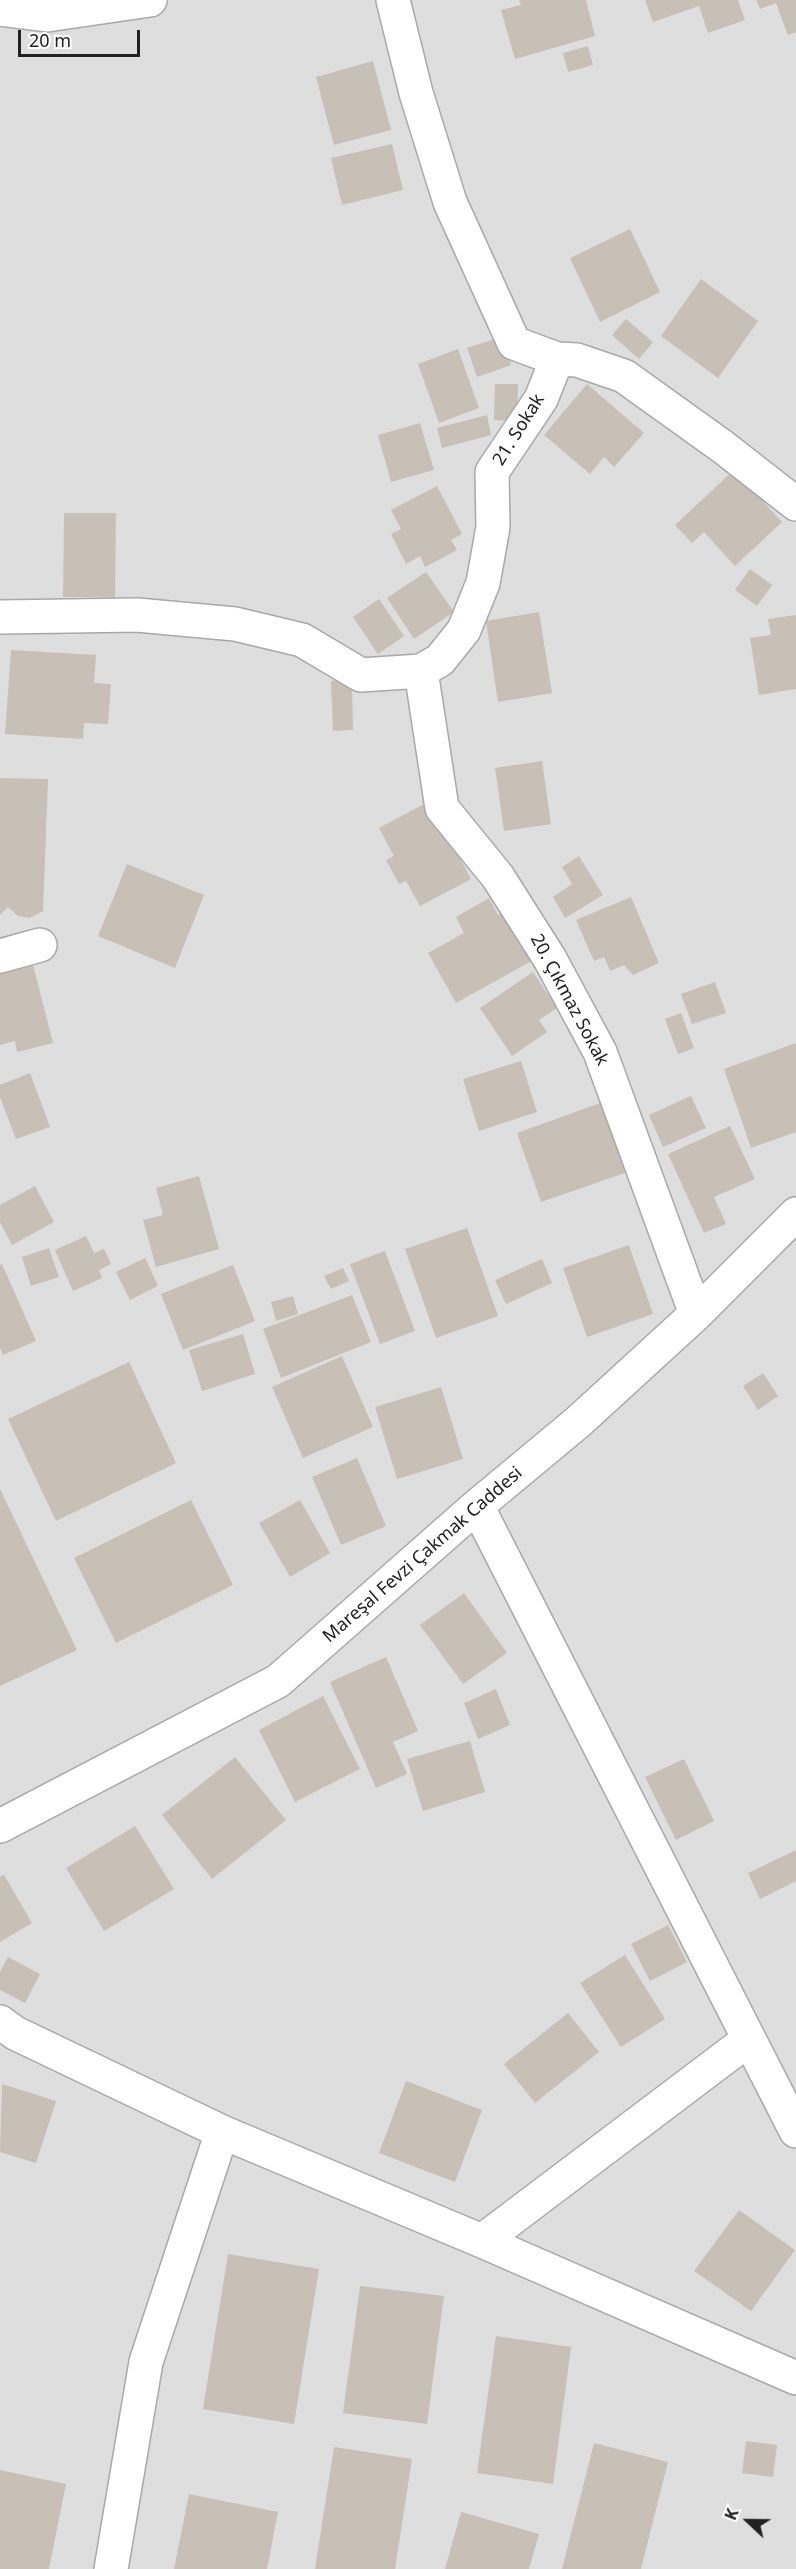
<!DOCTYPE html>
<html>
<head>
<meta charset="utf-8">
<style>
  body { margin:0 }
  #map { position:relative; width:796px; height:2569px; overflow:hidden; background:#f2f0e7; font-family:"Noto Sans",sans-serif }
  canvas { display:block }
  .north { position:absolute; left:718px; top:2491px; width:60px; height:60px; -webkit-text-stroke:4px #fff; paint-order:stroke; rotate:292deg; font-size:16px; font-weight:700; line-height:24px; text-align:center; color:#212121 }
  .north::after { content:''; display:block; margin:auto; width:21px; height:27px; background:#212121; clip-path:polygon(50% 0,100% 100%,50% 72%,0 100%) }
  .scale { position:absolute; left:18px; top:30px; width:122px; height:27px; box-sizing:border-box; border:3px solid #212121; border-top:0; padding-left:8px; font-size:18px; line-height:21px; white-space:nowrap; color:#212121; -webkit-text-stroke:4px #fff; paint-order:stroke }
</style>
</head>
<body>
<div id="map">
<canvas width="796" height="2569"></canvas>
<div class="north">K</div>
<div class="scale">20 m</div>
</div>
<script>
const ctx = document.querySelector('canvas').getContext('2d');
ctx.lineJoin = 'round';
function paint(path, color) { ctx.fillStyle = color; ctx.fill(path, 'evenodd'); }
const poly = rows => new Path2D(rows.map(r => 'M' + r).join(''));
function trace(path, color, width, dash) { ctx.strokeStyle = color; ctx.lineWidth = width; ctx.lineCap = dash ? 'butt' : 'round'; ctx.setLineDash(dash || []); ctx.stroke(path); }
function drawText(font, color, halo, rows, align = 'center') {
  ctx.font = font + ' "Noto Sans",sans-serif'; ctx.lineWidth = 4.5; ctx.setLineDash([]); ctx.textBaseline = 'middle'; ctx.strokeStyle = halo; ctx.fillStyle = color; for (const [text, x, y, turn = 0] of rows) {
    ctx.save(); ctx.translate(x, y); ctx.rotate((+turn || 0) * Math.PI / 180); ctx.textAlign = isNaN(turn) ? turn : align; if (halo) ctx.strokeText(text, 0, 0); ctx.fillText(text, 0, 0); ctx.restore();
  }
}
const residential = poly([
  [0,0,796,0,796,2569,0,2569]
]);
const building = poly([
  [519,0,586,0,595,36,515,59,501,10,521,5],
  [645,0,738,0,745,20,708,33,699,6,653,22],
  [756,0,796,0,796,32,788,35,776,3,760,9],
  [588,46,593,65,568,72,563,53],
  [373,61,391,130,334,145,316,77],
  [392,144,403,190,342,205,331,158],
  [630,229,660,292,600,322,570,258],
  [701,279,758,321,718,378,661,336],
  [626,319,653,342,639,359,612,335],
  [501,337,511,365,477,377,467,348],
  [458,349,479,408,439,423,418,364],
  [495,384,518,384,517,421,494,420],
  [587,384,644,433,614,467,604,457,590,474,544,435],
  [487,415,491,435,442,448,437,428],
  [420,423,434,470,391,482,378,435],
  [734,470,782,522,735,566,704,532,692,543,675,525],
  [437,486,462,534,451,540,457,550,425,567,420,556,406,564,391,534,401,529,391,510],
  [64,513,116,513,115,597,63,597],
  [750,569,772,585,757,606,735,590],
  [426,572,454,612,414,639,387,598],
  [379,599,404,636,378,654,353,617],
  [539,612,552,693,498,702,486,621],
  [796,615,796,689,759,695,750,638,771,635,768,619],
  [11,650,96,655,94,683,111,684,108,724,84,723,83,739,5,734],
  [352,680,353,730,333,731,331,681],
  [542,761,551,824,504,831,495,768],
  [0,778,48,779,43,911,30,918,18,916,8,907,0,915],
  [430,801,471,879,420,906,406,881,399,884,386,860,394,856,379,828],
  [579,856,603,895,565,918,553,897,572,884,562,867],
  [127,864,204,895,175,968,98,936],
  [631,897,659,963,633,975,624,965,610,971,604,957,594,961,576,920],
  [489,898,498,915,508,909,535,959,456,1003,428,953,464,933,456,917],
  [32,961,53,1043,17,1052,15,1041,0,1045,0,974,4,973,4,969],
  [533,972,557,1008,539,1020,547,1032,512,1056,480,1008],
  [715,982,726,1013,692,1024,681,994],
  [681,1013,694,1048,678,1054,665,1019],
  [796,1043,796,1132,751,1148,724,1069],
  [521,1061,537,1112,479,1131,463,1079],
  [30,1073,50,1127,16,1139,0,1097,0,1085],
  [691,1096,706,1128,663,1147,649,1115],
  [603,1102,628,1172,541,1202,517,1133],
  [730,1126,755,1179,714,1197,726,1224,704,1233,668,1154],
  [199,1176,219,1249,156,1267,143,1220,163,1215,156,1188],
  [35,1186,54,1222,12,1245,0,1222,0,1205],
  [467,1228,498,1316,436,1338,405,1249],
  [86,1236,94,1253,104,1249,111,1264,99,1270,102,1278,73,1291,55,1250],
  [629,1245,653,1314,587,1337,563,1268],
  [49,1248,59,1277,31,1286,22,1257],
  [385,1251,415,1331,380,1344,350,1264],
  [145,1258,158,1286,130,1300,116,1272],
  [542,1259,552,1283,506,1304,495,1280],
  [2,1264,36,1341,3,1355,0,1348,0,1265],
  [233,1265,255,1321,183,1350,161,1294],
  [343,1268,349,1281,331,1289,324,1276],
  [352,1295,371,1342,281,1378,263,1329],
  [293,1296,298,1314,276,1321,271,1302],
  [243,1334,255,1374,202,1391,189,1350],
  [342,1356,373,1427,303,1458,272,1387],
  [129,1362,176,1463,56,1521,8,1419],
  [763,1373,778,1396,758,1410,743,1386],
  [441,1387,463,1459,397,1479,375,1407],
  [357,1458,386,1526,341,1545,312,1477],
  [0,1489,77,1650,0,1686],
  [191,1500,233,1585,116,1643,74,1558],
  [300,1500,330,1553,290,1577,259,1523],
  [464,1593,507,1653,463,1684,420,1625],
  [386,1657,418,1731,393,1742,407,1774,376,1788,330,1682],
  [496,1689,510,1725,478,1739,464,1703],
  [323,1696,360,1769,295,1802,259,1730],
  [470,1741,485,1792,423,1811,407,1759],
  [235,1757,286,1820,212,1879,162,1815],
  [684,1759,714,1821,676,1840,645,1777],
  [135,1826,174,1889,104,1931,66,1868],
  [796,1850,796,1881,760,1899,748,1873],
  [4,1875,32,1923,0,1942,0,1877],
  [668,1925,687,1962,650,1981,631,1944],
  [625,1955,665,2019,621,2047,580,1983],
  [8,1957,40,1974,25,2003,0,1990,0,1972],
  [568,2013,599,2052,535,2103,504,2064],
  [406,2081,482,2110,455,2182,379,2153],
  [2,2084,56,2101,36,2163,0,2152],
  [739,2210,795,2250,751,2311,694,2271],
  [228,2254,319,2269,294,2424,203,2409],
  [360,2286,444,2296,427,2424,343,2413],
  [496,2336,571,2347,553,2484,477,2473],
  [746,2441,777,2445,773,2477,742,2473],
  [594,2443,668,2462,641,2569,562,2569],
  [334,2447,412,2459,395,2569,315,2569],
  [0,2470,66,2484,49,2569,0,2569],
  [189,2494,278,2512,267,2569,174,2569],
  [461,2512,539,2534,529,2569,445,2569]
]);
const street = poly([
  [393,0,416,93,450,202,514,343,557,359,577,360,624,376,723,447,796,504],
  [0,9,47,15,150,0],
  [1,617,137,615,235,624,302,640,361,675,421,671,440,660,464,630,483,583,493,527,492,472,541,399,557,359],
  [421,671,442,808,498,877,550,959,600,1052,696,1314],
  [0,956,40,945],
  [477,1506,796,2131],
  [0,1826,278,1681,477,1506,578,1422,696,1314,796,1214],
  [0,2022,15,2033,222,2132,482,2241,796,2378],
  [482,2241,748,2040],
  [111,2569,146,2362,222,2132]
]);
const streetNames = [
  ["21. Sokak",519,430,-58],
  ["20. Çıkmaz Sokak",569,1000,62],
  ["Mareşal Fevzi Çakmak Caddesi",423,1555,-41]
];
paint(residential, '#dfdede');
paint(building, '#c8bfb6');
trace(street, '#a8a8a8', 36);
trace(street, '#fff', 33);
drawText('18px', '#212121', '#fff', streetNames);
</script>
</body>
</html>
